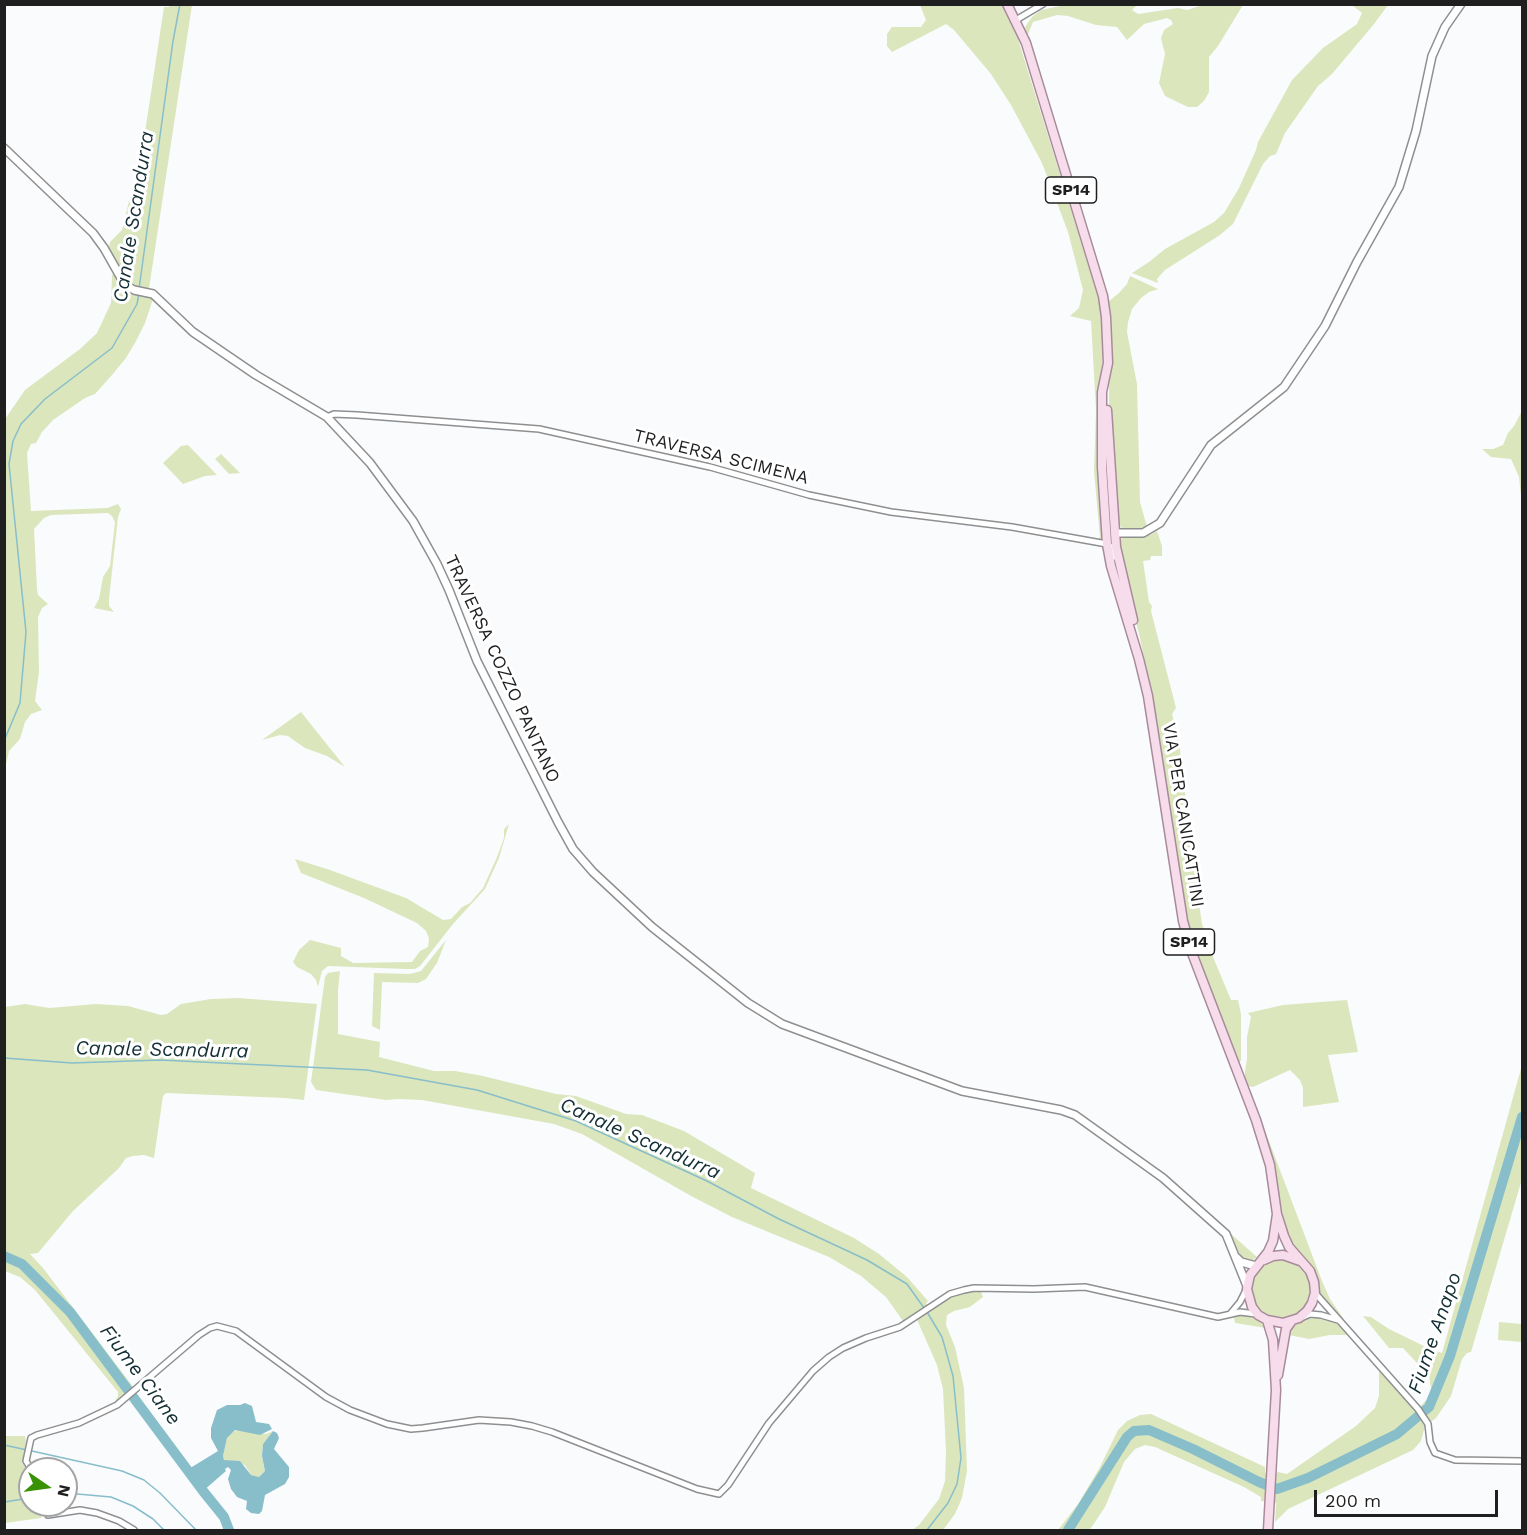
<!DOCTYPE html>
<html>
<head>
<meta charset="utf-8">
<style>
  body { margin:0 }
  #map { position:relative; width:1527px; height:1535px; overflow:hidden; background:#fafbfd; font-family:"Work Sans",sans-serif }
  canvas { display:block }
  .frame { position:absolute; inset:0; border:6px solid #1f1f20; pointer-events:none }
  .north { position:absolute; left:18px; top:1457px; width:60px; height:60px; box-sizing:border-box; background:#fff; border:2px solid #a5a5a6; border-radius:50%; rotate:103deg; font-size:16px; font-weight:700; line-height:24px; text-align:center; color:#1f1f20 }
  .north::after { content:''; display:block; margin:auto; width:21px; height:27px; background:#399205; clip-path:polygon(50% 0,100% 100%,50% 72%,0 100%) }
  .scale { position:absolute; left:1314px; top:1490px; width:184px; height:27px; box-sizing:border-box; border:3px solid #1f1f20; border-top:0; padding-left:8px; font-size:18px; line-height:21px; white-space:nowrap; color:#1f1f20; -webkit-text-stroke:4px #fff; paint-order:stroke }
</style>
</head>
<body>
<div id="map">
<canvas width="1527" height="1535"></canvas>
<div class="frame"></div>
<div class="north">N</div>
<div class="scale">200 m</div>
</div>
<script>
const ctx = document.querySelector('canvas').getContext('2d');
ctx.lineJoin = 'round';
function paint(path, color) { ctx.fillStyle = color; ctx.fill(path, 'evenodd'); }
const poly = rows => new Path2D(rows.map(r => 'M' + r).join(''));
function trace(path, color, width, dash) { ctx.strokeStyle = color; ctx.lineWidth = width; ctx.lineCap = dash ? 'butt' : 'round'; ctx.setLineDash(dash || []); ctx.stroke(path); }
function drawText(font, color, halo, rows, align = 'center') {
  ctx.font = font + ' "Work Sans",sans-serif'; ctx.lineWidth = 6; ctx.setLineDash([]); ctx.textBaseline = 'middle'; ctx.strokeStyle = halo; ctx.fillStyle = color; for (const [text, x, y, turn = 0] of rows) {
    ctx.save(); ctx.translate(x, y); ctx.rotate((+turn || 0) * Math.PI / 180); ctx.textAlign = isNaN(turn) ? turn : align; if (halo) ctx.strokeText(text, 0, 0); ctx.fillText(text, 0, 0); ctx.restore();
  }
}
const green = poly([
  [1001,4,1018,39,1100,303,1104,350,1098,393,1098,463,1103,537,1100,540,1097,540,1100,537,1094,471,1096,410,1091,321,1070,316,1079,308,1083,290,1068,232,1042,163,1011,105,991,74,954,30,946,24,892,52,887,46,887,34,892,27,921,27,926,20,920,5],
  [169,5,192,5,148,295,153,299,145,323,136,341,126,358,112,375,95,394,85,398,53,420,42,432,36,443,31,444,27,453,31,511,107,508,118,504,121,509,118,517,109,599,109,606,114,612,94,608,99,599,103,577,110,566,115,522,112,516,108,513,51,515,44,518,34,529,37,589,38,595,48,604,42,608,38,617,39,672,35,701,42,710,31,714,25,722,20,739,9,751,5,769,5,419,25,390,80,349,97,333,111,303,112,275,114,273,124,289,134,292,133,286,125,279,109,247,110,242,122,230,129,201,135,198,164,7,169,7],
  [1065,5,1137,5,1132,10,1138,14,1178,8,1187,10,1203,5,1243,5,1218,46,1209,57,1209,92,1204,101,1197,107,1188,107,1165,96,1159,83,1165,54,1161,38,1164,30,1173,24,1171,20,1167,18,1144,24,1127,40,1117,27,1096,25,1068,16,1057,15,1033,22,1027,37,1025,27,1032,17,1041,10],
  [1352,5,1388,5,1374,24,1332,74,1318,86,1285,133,1276,154,1270,156,1263,164,1233,224,1220,235,1165,270,1157,279,1158,283,1132,273,1149,262,1165,249,1214,222,1224,213,1239,188,1256,150,1258,142,1292,80,1323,48,1357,24,1362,13],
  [1130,276,1158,289,1149,292,1141,298,1132,309,1128,322,1127,332,1137,384,1140,502,1147,527,1126,530,1121,527,1117,516,1109,410,1109,383,1112,361,1109,301,1119,293,1127,284],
  [1522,411,1522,505,1519,477,1511,459,1491,457,1482,449,1493,449,1503,445,1508,433,1514,426],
  [188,445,217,475,205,476,183,484,163,463,181,446],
  [221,454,240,473,229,474,218,462,215,459],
  [1157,531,1162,546,1162,556,1151,556,1150,560,1143,561,1149,602,1152,606,1151,611,1176,708,1172,714,1180,746,1181,773,1190,818,1187,820,1202,924,1213,957,1231,1000,1238,1000,1241,1014,1241,1060,1239,1064,1197,953,1187,918,1152,695,1139,634,1125,579,1119,543,1122,538,1150,535],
  [301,712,345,767,327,756,305,748,288,736,280,735,262,740],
  [509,824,499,858,485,889,453,924,420,966,415,969,406,969,328,966,322,971,318,987,316,980,311,974,297,967,293,962,299,950,310,940,341,948,341,956,353,963,412,962,420,951,428,947,429,938,426,931,417,923,364,898,301,873,295,859,330,870,406,898,443,920,451,919,462,907,470,903,483,888,497,857,504,838,504,829],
  [446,940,437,963,426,979,418,983,382,982,380,1030,372,1026,374,973,410,974,421,971],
  [340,971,338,990,338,1034,380,1042,379,1057,434,1071,455,1071,483,1076,556,1094,576,1096,626,1114,642,1115,684,1131,755,1173,751,1188,854,1238,879,1254,907,1277,928,1301,926,1303,931,1309,952,1297,970,1292,981,1292,983,1297,970,1307,954,1311,947,1315,946,1325,955,1347,964,1388,967,1471,962,1498,955,1514,943,1530,912,1530,919,1525,939,1499,945,1481,946,1452,943,1389,937,1365,914,1313,903,1321,886,1297,861,1276,829,1257,732,1217,693,1197,582,1134,554,1124,422,1100,398,1099,386,1100,316,1090,311,1082,325,977,328,973],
  [238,998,317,1004,304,1100,285,1098,166,1093,163,1096,154,1158,144,1155,133,1156,126,1158,119,1168,73,1211,38,1253,30,1254,43,1268,134,1388,120,1400,115,1401,118,1396,118,1392,35,1290,20,1277,5,1271,5,1007,25,1004,49,1008,96,1004,128,1006,161,1015,167,1014,181,1004,211,999],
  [1347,1000,1358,1052,1328,1055,1339,1102,1303,1107,1303,1088,1300,1080,1290,1070,1253,1087,1248,1086,1245,1079,1245,1071,1247,1059,1247,1037,1251,1017,1248,1013,1283,1005],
  [1522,1065,1522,1179,1471,1352,1467,1353,1462,1359,1451,1396,1436,1418,1425,1426,1421,1441,1413,1450,1288,1509,1275,1522,1276,1503,1261,1501,1261,1497,1244,1487,1155,1447,1145,1445,1135,1449,1124,1462,1105,1507,1091,1528,1088,1530,1058,1530,1078,1504,1100,1467,1118,1430,1127,1421,1140,1415,1151,1414,1265,1467,1265,1473,1271,1475,1278,1472,1287,1474,1356,1426,1375,1408,1379,1396,1379,1371,1415,1411,1418,1409,1429,1397,1431,1388,1429,1376,1403,1348,1389,1348,1363,1316,1371,1317,1389,1329,1430,1349,1442,1353],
  [1261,1120,1322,1281,1330,1299,1345,1321,1321,1297,1294,1248,1285,1228,1275,1172],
  [1231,1234,1257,1257,1252,1261,1241,1258],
  '1250 1289a31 31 0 1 1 62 0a31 31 0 1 1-62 0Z',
  [1243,1315,1257,1319,1266,1328,1235,1323,1234,1317],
  [1316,1318,1336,1323,1347,1335,1330,1335,1309,1339,1289,1335,1290,1328,1296,1323,1304,1319],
  [1499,1322,1522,1324,1522,1342,1498,1340],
  [239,1429,253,1433,266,1434,273,1431,263,1444,262,1456,265,1471,259,1477,251,1475,245,1465,224,1460,223,1456,227,1438,231,1433],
  [5,1436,25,1436,26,1441,22,1463,30,1474,30,1505,40,1505,41,1518,5,1523]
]);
const water = poly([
  [245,1403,252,1406,256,1422,269,1424,272,1429,260,1435,235,1430,227,1438,223,1456,224,1460,240,1461,251,1475,259,1477,265,1471,262,1456,263,1444,273,1431,277,1433,279,1438,274,1449,289,1467,289,1477,285,1484,265,1495,262,1511,259,1514,251,1513,246,1509,247,1501,237,1497,231,1489,228,1479,231,1470,228,1467,225,1469,226,1471,203,1491,187,1470,218,1451,211,1438,211,1428,217,1410,227,1405,240,1405]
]);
const stream = poly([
  [139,289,173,41,180,4],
  [4,741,20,703,26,632,9,464,13,441,21,424,45,399,112,348,137,304,139,293],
  [4,1058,72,1063,160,1060,367,1070,477,1090,576,1121,707,1181,779,1219,867,1260,907,1284,924,1308],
  [927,1312,942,1337,953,1376,961,1458,957,1484,948,1503,927,1530],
  [4,1445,27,1450],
  [32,1451,122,1471,144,1480,160,1493,196,1530],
  [66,1493,111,1497,133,1506,153,1519,164,1530],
  [4,1502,30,1498]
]);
const river = poly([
  [4,1256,22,1264,70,1312,203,1491,224,1517,229,1530],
  [1068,1530,1127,1437,1134,1431,1149,1430,1193,1449,1259,1482,1277,1489,1308,1478,1397,1434,1429,1407,1450,1356,1522,1117]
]);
const minor = poly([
  [1016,20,1043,4],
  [327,417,334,414,357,415,539,429,710,467,809,495,891,512,1012,527,1107,544,1111,547,1114,557],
  [1315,1293,1418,1409,1428,1424,1430,1442,1435,1453,1455,1460,1522,1461],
  [1230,1314,1240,1302,1246,1290],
  [1303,1317,1310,1314,1321,1315,1338,1320],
  [31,1469,26,1461,31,1438,37,1435,79,1423,117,1405,199,1335,210,1328,217,1326,236,1331,326,1397,350,1410,387,1424,411,1429,423,1428,479,1420,511,1422,532,1426,552,1432,697,1489,719,1494,728,1485,769,1423,813,1371,829,1357,843,1348,866,1338,900,1327,950,1294,964,1290,974,1288,1034,1289,1085,1287,1218,1317,1240,1312,1256,1314],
  [46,1505,48,1515,80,1510,97,1513,119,1521,134,1530]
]);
const tertiary = poly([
  [4,148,93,233,104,248,125,285,134,290,153,294,193,332,256,375,327,417,370,463,413,521,437,564,449,590,477,661,558,822,573,849,593,872,652,927,748,1003,782,1024,962,1091,1061,1110,1075,1115,1163,1178,1226,1234,1247,1286],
  [1115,533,1143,533,1160,523,1211,445,1284,387,1325,326,1357,262,1399,187,1416,131,1432,56,1445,27,1461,4],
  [1237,1258,1241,1262,1256,1266]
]);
const primary = poly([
  [1007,4,1026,43,1103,296,1106,317,1108,363,1102,392,1102,467,1107,544,1111,566,1139,659,1148,696,1183,921,1192,953,1256,1120,1270,1165,1277,1214,1284,1236,1289,1247,1310,1271,1314,1282,1315,1293,1312,1303,1307,1311,1299,1318,1283,1323,1267,1320,1258,1315,1252,1307,1247,1289,1250,1275,1268,1252,1273,1241,1277,1214],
  [1107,410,1116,547,1133,620],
  [1264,1260,1273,1256,1283,1255,1300,1261],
  [1267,1320,1273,1340,1276,1390,1268,1530],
  [1278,1375,1286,1329,1291,1322]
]);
const shields = [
  [1071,190,51],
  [1189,942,51]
];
const shieldNames = [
  ["SP14",1071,190],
  ["SP14",1189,942]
];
const streetNames = [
  ["TRAVERSA SCIMENA",721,457,14],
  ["TRAVERSA COZZO PANTANO",502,669,65],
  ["VIA PER CANICATTINI",1183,815,81]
];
const waterNames = [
  ["Canale Scandurra",134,217,-81],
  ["Canale Scandurra",162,1050,1],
  ["Canale Scandurra",640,1139,24],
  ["Fiume Anapo",1435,1333,-71],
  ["Fiume Ciane",140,1375,53]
];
paint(green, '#dbe6bd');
paint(water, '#87beca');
trace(stream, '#87beca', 1.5);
trace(river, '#87beca', 10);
trace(minor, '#8e8f91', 8);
trace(tertiary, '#8e8f91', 10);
trace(primary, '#a88b9b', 11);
trace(minor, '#fff', 5);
trace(tertiary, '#fff', 7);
trace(primary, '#f7dceb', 8);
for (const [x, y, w] of shields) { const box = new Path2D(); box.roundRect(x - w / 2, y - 13, w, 26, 4.5); ctx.fillStyle = '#fff'; ctx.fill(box); trace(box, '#1f1f20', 1.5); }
drawText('bold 16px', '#1f1f20', null, shieldNames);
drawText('18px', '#1f1f20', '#fff', streetNames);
drawText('italic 20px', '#132f35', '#fff', waterNames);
</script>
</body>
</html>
